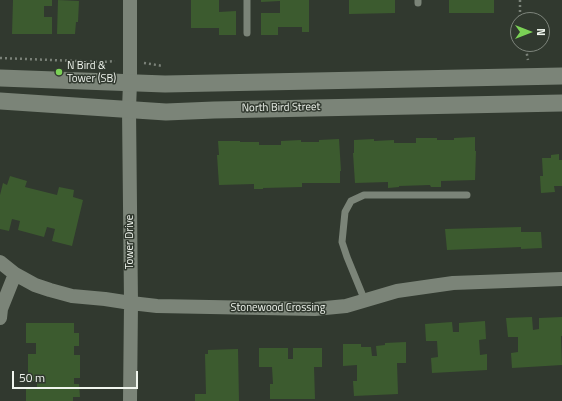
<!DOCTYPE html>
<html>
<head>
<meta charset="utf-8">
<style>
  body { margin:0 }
  #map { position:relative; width:562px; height:401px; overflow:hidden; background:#31392f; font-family:"Titillium Web",sans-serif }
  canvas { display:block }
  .north { position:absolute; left:510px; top:12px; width:40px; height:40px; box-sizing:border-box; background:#31392f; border:1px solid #7d847b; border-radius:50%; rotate:90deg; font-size:11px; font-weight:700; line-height:16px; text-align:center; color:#f0f5ee }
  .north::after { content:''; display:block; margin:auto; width:14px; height:18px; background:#7bd156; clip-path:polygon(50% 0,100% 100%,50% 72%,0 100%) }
  .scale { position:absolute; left:12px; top:371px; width:126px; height:18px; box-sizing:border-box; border:2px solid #f0f5ee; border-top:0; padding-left:5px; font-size:12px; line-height:14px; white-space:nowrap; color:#f0f5ee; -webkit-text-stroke:3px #31392f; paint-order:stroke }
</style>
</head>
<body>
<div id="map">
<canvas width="562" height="401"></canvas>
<div class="north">N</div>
<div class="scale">50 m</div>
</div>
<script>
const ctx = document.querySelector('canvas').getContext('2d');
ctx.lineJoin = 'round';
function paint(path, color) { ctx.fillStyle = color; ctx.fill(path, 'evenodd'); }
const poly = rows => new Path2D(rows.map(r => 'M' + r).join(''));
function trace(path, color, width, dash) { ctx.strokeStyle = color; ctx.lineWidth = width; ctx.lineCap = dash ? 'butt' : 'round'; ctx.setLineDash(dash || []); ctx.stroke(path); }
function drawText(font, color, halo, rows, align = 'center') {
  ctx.font = font + ' "Titillium Web",sans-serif'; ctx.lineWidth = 3; ctx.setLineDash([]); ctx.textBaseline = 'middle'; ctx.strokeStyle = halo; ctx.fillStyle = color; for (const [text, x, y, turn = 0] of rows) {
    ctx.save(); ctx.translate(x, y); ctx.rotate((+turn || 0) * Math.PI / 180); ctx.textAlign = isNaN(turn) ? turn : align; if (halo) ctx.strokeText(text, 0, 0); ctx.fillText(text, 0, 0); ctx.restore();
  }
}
const building = poly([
  [13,0,52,0,52,6,44,6,44,17,52,17,52,34,12,34],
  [58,0,79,1,78,22,76,22,75,34,57,34],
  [191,0,219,0,219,12,236,11,236,35,219,35,219,28,191,28],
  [261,0,309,0,309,32,302,32,302,27,278,27,278,35,261,35,261,13,280,13,280,1,261,2],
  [349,0,395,0,395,13,349,14],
  [449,0,494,0,494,13,449,13],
  [475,137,475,151,476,151,475,180,441,181,441,187,431,187,430,185,399,186,399,187,388,188,388,182,355,183,353,153,354,153,354,140,374,139,374,141,394,140,394,143,416,143,416,138,437,138,437,140,454,140,454,138],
  [339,139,341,171,340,171,340,183,302,183,302,187,263,188,263,189,254,189,254,184,219,185,217,155,219,155,218,141,240,141,240,142,259,142,259,145,281,145,281,141,301,140,301,142,319,142,319,140],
  [559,154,559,160,562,160,562,186,554,186,555,192,541,193,540,176,543,176,542,158,551,158,551,155],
  [10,176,27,181,25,187,57,195,59,187,74,190,73,197,83,200,72,246,52,241,55,229,47,227,44,237,18,230,20,221,12,219,9,231,0,229,0,195,3,183,7,185],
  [521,227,521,232,541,232,542,248,521,249,521,247,447,250,445,229],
  [532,317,533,330,539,329,539,318,562,317,562,336,561,336,562,365,512,368,511,353,518,352,518,337,508,337,506,318],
  [485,321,486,339,479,340,480,355,487,354,487,370,432,373,431,358,438,357,437,341,426,341,425,324,452,322,453,332,459,332,459,323],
  [26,323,74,323,74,333,79,333,79,346,74,346,74,355,80,355,80,378,74,378,74,384,79,384,80,397,73,397,73,401,26,401,26,388,37,388,37,381,28,381,28,354,36,354,36,343,26,343],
  [406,342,406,363,397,363,398,394,354,396,353,381,357,381,357,365,343,366,343,344,361,344,361,347,371,347,372,356,377,356,376,346,385,345,385,343],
  [259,348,288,348,288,359,293,359,293,348,322,348,322,367,314,367,315,399,270,399,270,384,273,384,272,367,259,367],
  [238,349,239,401,195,401,195,394,206,394,205,354,208,354,208,350]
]);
const path = poly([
  [520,0,520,20],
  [525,44,528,60],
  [0,58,103,62,115,61],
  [144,63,163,66]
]);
const service = poly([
  [418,3,418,0],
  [247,33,247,0],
  [365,301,347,257,342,242,345,212,351,201,364,195,467,195]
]);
const minor = poly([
  [130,0,130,83,129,109,131,303,130,401],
  [0,262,15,274,35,285,50,290,72,296,105,299,131,303,157,306,315,309,346,306,397,291,453,283,562,279],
  [0,318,1,309,15,274]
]);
const tertiary = poly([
  [0,78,165,84,562,76],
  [0,101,166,112,214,110,562,103]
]);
const markers = [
  [59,72,4,"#7bd156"]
];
const poiNames = [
  ["N Bird &",67,66],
  ["Tower (SB)",67,79]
];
const streetNames = [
  ["North Bird Street",281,108,-1],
  ["Tower Drive",130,242,-90],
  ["Stonewood Crossing",278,308]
];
paint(building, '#3c5b2f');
trace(path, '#7b8279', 2.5, [2, 3]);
trace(service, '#7b8478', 7);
trace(minor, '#7b8478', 14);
trace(tertiary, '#7b8478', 17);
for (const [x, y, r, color] of markers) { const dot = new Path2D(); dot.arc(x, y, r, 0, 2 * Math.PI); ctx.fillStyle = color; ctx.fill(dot); trace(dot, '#31392f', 1.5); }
drawText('11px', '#f0f5ee', '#31392f', poiNames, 'left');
drawText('11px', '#f0f5ee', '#31392f', streetNames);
</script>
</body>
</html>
